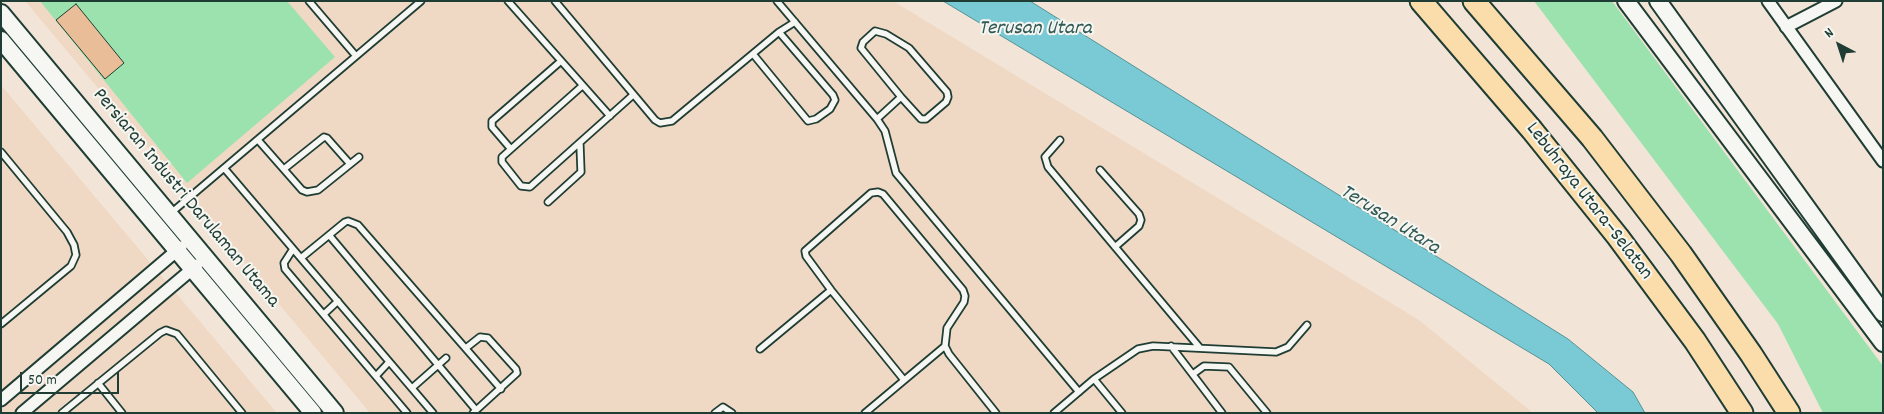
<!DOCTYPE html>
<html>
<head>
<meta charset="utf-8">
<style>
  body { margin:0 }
  #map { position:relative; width:1884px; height:414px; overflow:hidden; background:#f2e5d7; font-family:Dekko,sans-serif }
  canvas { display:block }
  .frame { position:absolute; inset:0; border:2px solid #1f3d34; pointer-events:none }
  .north { position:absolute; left:1814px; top:20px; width:50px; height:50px; -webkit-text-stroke:4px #f6f6f2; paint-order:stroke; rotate:320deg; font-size:14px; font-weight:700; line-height:20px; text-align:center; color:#1f3d34 }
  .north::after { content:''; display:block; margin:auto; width:18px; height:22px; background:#1f3d34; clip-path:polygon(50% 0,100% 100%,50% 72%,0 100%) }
  .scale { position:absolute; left:20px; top:372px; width:99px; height:22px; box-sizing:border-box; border:2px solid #1f3d34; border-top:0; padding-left:6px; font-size:15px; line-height:18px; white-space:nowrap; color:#1f3d34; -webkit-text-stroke:4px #f6f6f2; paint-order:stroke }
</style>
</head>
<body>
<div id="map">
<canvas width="1884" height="414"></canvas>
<div class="frame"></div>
<div class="north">N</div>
<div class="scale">50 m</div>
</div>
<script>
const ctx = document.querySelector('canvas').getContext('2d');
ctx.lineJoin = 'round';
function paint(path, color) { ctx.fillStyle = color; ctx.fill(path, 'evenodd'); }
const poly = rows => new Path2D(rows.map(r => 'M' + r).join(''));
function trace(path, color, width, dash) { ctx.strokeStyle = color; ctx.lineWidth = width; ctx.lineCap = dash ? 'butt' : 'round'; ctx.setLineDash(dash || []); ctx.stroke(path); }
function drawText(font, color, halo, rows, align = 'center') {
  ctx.font = font + ' Dekko,sans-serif'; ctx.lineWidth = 4; ctx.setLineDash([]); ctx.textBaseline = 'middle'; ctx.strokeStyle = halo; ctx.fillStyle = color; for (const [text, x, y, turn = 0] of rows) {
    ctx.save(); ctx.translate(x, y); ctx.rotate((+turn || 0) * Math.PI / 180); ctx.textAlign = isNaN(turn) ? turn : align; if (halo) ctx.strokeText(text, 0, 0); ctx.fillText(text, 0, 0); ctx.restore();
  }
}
const built = poly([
  [25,1,893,1,1419,320,1533,413,370,413],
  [1,85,277,413,1,413]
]);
const green = poly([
  [40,1,287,1,335,57,187,183],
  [1534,1,1612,1,1883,366,1883,413,1823,413,1778,324]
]);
const water = poly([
  [943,1,1030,1,1568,339,1633,392,1645,413,1598,413,1549,364,943,1]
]);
const building = poly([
  [76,4,124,63,105,79,56,20,76,4]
]);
const lane = poly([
  [309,1,356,56],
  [508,1,610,116],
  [555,1,655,120,660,123,672,121,779,32,795,22],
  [777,1,877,119,885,131,896,173,1079,392],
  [753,54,808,121,816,119,830,109,835,100,833,95,779,32],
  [582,86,502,157,502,162,521,186,530,187,633,95],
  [877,119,901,97,861,48,863,42,875,31,886,34,909,48,947,92,948,97,946,102,926,119,921,119,901,97],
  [258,140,302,190,307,192,318,190,359,157],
  [1060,140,1045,157,1048,167,1200,348],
  [510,148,492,127,492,121,561,61],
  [1,152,67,232,74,245,76,255,71,266,1,324],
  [224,168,433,413],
  [284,169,324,137,327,138,350,164],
  [1100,170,1139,214,1141,220,1139,226,1115,247],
  [548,202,581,172,580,145],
  [171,213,421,1],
  [329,235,476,410],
  [293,249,284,263,285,269,407,413],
  [301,258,345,222,348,221,358,225,501,389],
  [324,314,338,301],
  [1171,346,1222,413],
  [466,348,480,337,488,338,516,369,517,373,473,413],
  [760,349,831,290],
  [1193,374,1204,366,1229,367,1267,413],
  [376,376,389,362],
  [1094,379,1122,413],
  [904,380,831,290,806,256,805,251,871,193,878,192,883,194,963,290,965,296,964,302,947,328,945,346,949,354,996,413],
  [98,383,122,413],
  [412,388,446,358],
  [62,413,160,333,166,330,177,334,242,413],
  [715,413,723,407,732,413],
  [865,413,945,346],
  [1054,413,1094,379,1138,349,1153,346,1276,352,1288,347,1307,325]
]);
const street = poly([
  [1768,1,1883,161],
  [1786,27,1836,1],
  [1,400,181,247],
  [22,413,197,265]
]);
const secondary = poly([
  [1626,1,1883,343],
  [1658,1,1883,313],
  [1,13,335,413],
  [1,40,313,413]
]);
const highway = poly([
  [1421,1,1532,130,1618,237,1695,341,1742,413],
  [1474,1,1592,138,1681,254,1751,354,1789,413]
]);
const streetNames = [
  ["Persiaran Industri Darulaman Utama",185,199,50],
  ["Lebuhraya Utara–Selatan",1588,202,52]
];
const waterNames = [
  ["Terusan Utara",1035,30],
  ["Terusan Utara",1389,221,32]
];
paint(built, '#f0d9c4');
paint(green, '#9ce2ae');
paint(water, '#7acad6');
trace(water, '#569295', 1);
paint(building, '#eabd99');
trace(building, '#1f3d34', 1);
trace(lane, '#1f3d34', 9);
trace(street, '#1f3d34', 15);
trace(secondary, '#1f3d34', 20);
trace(highway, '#1f3d34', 25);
trace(lane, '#f6f6f2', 5.5);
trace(street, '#f6f6f2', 11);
trace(secondary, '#f6f6f2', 16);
trace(highway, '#fbddab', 21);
drawText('20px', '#1f3d34', '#f6f6f2', streetNames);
drawText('italic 21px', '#315954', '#f6f6f2', waterNames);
</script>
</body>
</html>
